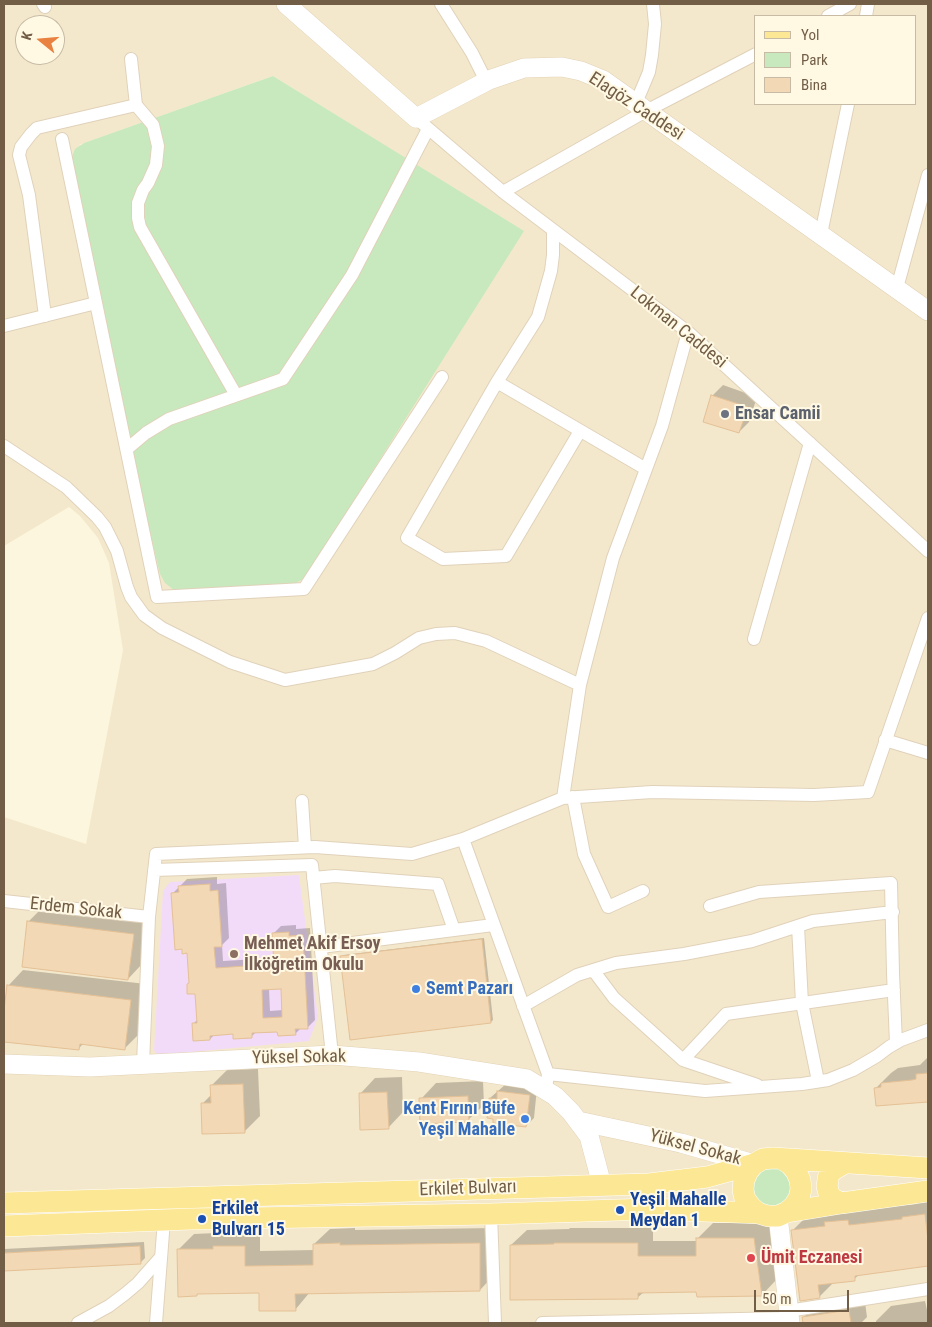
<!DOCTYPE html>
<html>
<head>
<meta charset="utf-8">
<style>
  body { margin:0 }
  #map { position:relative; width:932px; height:1327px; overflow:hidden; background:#fcf6de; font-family:"Roboto Condensed",sans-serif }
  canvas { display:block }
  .frame { position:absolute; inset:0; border:5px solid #725d46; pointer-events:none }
  .legend { position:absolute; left:754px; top:15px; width:162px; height:90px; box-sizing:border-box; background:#fff9e4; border:1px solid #c7bba5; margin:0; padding:6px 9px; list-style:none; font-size:15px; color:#725d46 }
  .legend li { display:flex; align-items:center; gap:10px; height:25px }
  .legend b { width:25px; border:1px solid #c7bba5 }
  .north { position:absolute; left:15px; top:15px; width:50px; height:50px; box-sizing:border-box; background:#fff9e4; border:1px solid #c7bba5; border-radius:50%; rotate:287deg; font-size:14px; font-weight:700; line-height:20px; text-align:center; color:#725d46 }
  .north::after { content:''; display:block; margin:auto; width:18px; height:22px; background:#e98241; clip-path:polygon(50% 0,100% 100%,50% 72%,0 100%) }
  .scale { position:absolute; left:754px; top:1290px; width:95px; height:22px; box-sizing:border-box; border:2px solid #725d46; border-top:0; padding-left:6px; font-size:15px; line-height:18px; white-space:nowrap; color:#725d46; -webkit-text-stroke:4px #fff9e4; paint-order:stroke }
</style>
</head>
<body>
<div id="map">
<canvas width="932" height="1327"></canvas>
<div class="frame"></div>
<ul class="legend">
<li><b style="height:6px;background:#fce795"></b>Yol</li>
<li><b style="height:14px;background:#c7e9bd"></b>Park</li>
<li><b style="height:14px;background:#f2d8b5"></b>Bina</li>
</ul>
<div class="north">K</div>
<div class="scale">50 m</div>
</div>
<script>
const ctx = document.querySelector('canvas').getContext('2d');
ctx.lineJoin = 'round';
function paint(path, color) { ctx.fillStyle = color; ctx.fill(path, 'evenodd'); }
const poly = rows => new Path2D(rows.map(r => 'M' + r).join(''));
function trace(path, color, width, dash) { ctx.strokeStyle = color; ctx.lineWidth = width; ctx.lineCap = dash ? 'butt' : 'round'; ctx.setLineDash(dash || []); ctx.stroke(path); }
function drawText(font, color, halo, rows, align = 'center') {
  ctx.font = font + ' "Roboto Condensed",sans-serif'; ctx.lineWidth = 4; ctx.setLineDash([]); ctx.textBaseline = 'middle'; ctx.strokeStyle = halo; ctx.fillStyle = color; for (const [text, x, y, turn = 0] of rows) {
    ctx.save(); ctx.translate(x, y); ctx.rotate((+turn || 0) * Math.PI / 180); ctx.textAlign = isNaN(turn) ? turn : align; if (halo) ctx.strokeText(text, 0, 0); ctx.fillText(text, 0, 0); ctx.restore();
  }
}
const residential = poly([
  [4,4,928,4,928,1323,4,1323,4,817,86,844,123,650,109,563,98,538,80,516,69,507,4,546],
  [756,16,916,16,916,104,756,104],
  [25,25,55,25,55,55,25,55],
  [273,76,481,206,79,145]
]);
const education = poly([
  [299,875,318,1017,309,1041,159,1055,156,1053,154,1050,163,891,170,882]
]);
const green = poly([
  [273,76,524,231,305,578,294,584,174,590,165,583,160,574,132,455,72,157,75,149,84,143],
  [778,1166,794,1181,789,1202,770,1209,753,1198,753,1177,757,1171]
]);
const shadow = poly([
  [723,385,757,397,749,422,739,432,712,396],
  [217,877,217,884,226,883,229,938,222,945,223,961,275,958,273,934,281,926,296,925,296,929,310,928,315,1020,308,1027,301,1028,295,1034,279,1031,256,1032,252,1036,234,1033,215,1034,210,1039,193,1024,198,1019,196,992,190,982,188,952,173,893,187,879],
  [282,988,283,1010,270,1011,269,989],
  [43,907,149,919,143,963,128,979,28,922],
  [484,938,493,1020,491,1022,351,1038,342,957,344,955],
  [23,970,146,984,140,1033,125,1048,84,1043,78,1049,4,1040,4,1021,8,986],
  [928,1057,928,1101,877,1105,876,1088,891,1073,898,1068,920,1065],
  [258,1069,260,1116,244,1132,202,1104,212,1094,211,1086,227,1070],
  [402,1077,403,1112,388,1128,360,1094,375,1078],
  [483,1081,484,1105,468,1120,421,1099,436,1083],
  [506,1084,537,1088,534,1118,526,1126,490,1098],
  [928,1200,928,1265,859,1275,854,1279,834,1282,819,1297,792,1231,808,1215,916,1204,918,1202],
  [713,1223,770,1223,777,1279,762,1295,698,1291,644,1292,637,1298,511,1245,527,1230,569,1229,570,1228,653,1228,653,1241,697,1241,697,1239],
  [355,1228,355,1230,495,1228,495,1274,480,1290,310,1292,295,1310,260,1292,199,1293,196,1295,178,1250,194,1234,260,1231,260,1251,314,1250,314,1244,330,1229],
  [144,1242,145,1258,140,1263,4,1270,4,1249],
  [864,1295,867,1317,861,1323,804,1323,803,1318,818,1302],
  [925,1301,927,1310,928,1309,928,1323,876,1323,876,1321,891,1306],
  [86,1322,120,1322,120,1323,84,1323]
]);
const building = poly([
  [711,395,748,407,739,433,703,422,711,395],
  [210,884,210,891,218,890,222,947,214,947,216,968,274,964,272,933,289,932,289,936,303,935,308,1029,295,1029,296,1035,278,1036,277,1032,252,1033,252,1038,233,1039,233,1034,210,1036,210,1040,193,1041,192,1023,197,1023,195,994,187,994,187,984,189,983,187,953,182,954,182,949,175,950,171,893,179,892,178,886,210,884],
  [281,989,282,1017,263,1018,262,990,281,989],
  [27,921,134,934,128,980,22,967,27,921],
  [482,939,491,1023,350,1040,340,956,482,939],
  [7,985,131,1000,125,1050,80,1044,79,1050,4,1042,4,1010,7,985],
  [928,1073,928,1102,876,1106,874,1088,881,1087,881,1083,912,1080,916,1079,916,1074,928,1073],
  [243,1084,245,1133,202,1134,201,1103,211,1103,210,1085,243,1084],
  [497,1091,530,1095,526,1127,493,1123,493,1119,487,1118,489,1098,497,1099,497,1091],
  [387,1092,389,1129,360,1130,359,1093,387,1092],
  [468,1096,469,1122,420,1124,419,1098,468,1096],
  [925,1214,928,1240,928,1266,855,1276,855,1281,818,1285,820,1298,800,1301,791,1230,825,1226,824,1222,848,1220,849,1225,902,1219,902,1217,925,1214],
  [696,1238,754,1238,762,1296,697,1297,696,1292,638,1293,638,1299,510,1300,510,1245,554,1244,554,1243,638,1243,638,1256,696,1256,696,1238],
  [340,1243,340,1245,480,1243,480,1291,295,1294,296,1311,259,1311,259,1293,197,1294,197,1296,178,1297,177,1249,213,1249,213,1246,245,1246,245,1266,313,1265,313,1244,340,1243],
  [140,1246,141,1264,4,1271,4,1253,140,1246],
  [849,1310,851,1323,803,1323,802,1317,849,1310]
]);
const street = poly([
  [43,4,45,7],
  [441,4,472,53,486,81],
  [828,16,850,4],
  [866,16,868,4],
  [131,59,136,105,153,125,158,146,156,165,148,183,143,190,138,203,138,218,140,227,236,395],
  [636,103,649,72,652,55,655,24,653,4],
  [416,118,503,192,688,332,928,551],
  [62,139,157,597,304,589,442,377],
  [503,192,646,111,756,54],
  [553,230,553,255,551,271,538,317,497,382,407,538,443,559,506,556,580,431],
  [821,234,848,104],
  [897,288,928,175],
  [45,316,29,195,19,155,21,147,31,134,37,128,136,105],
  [4,326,96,303],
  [497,382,646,469],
  [4,446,66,487,97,517,105,527,117,551,127,587,131,597,144,615,162,628,230,662,285,680,373,664,395,653,419,638,436,634,455,633,486,641,580,685],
  [127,449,146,433,169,419,283,379,352,275,428,129],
  [754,639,810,443],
  [885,740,928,753],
  [573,797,584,854,608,907,643,891],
  [563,798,580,685,613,558,662,426,688,332],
  [302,801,305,847],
  [463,839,548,1074],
  [154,870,312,865,332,1055],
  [313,878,335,876,438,884,454,930],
  [4,901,149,917],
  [710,906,759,892,891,883,893,973,896,1043],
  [798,926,802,1003,818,1081],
  [321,947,493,925],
  [593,970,614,998,683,1060,757,1085],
  [523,1006,577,975,616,963,684,954,752,941,813,921,893,912],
  [683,1060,726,1014,894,990],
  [143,1064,149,917,156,854,315,847,412,854,463,839,563,798,652,792,814,795,868,792,928,618],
  [546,1089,548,1074,705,1091,802,1084,828,1080,853,1070,877,1056,889,1047,901,1040,928,1030],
  [491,1214,495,1323],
  [788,1311,928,1289],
  [78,1323,109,1306,125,1294,138,1283,161,1257],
  [156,1323,164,1220],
  [542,1323,789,1318]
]);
const secondary = poly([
  [286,4,416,118,489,80,524,68,562,67,581,71,603,80,928,311],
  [4,1064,90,1067,332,1055,419,1062,527,1079,555,1096,571,1112,589,1136,602,1185],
  [578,1121,681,1143,754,1164],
  [778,1216,790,1323]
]);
const primary = poly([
  [782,1159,790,1164,796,1171,800,1180,801,1189,799,1198,794,1206,787,1212],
  [754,1164,748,1171,744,1180,743,1190,745,1199,751,1207,758,1213],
  [4,1203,649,1184,707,1177,754,1164,763,1159,773,1158,928,1168],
  [842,1203,833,1199,829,1194,827,1186,829,1174,833,1170,845,1163],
  [4,1226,191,1219,491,1214,650,1209,758,1213,768,1216,778,1216,787,1212,842,1203,928,1191]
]);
const markers = [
  [725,414,5,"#6b7280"],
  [234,954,5,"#8d6e63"],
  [416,989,5,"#3f7fe0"],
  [525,1119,5,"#3f7fe0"],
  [620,1210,5,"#1a4fb4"],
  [202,1219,5,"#1a4fb4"],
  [751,1258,5,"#e0444e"]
];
const streetNames = [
  ["Elagöz Caddesi",636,107,33],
  ["Lokman Caddesi",678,328,39],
  ["Erdem Sokak",76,909,6],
  ["Yüksel Sokak",299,1058,-1],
  ["Yüksel Sokak",695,1148,15],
  ["Erkilet Bulvarı",468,1189,-2]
];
const worshipNames = [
  ["Ensar Camii",735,414]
];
const educationNames = [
  ["Mehmet Akif Ersoy",244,944],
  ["İlköğretim Okulu",244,965]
];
const shopNames = [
  ["Semt Pazarı",426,989],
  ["Kent Fırını Büfe",515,1109,"right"],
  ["Yeşil Mahalle",515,1130,"right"]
];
const transitNames = [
  ["Yeşil Mahalle",630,1200],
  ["Meydan 1",630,1221],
  ["Erkilet",212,1209],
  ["Bulvarı 15",212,1230]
];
const healthNames = [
  ["Ümit Eczanesi",761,1258]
];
paint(residential, '#f4e8cc');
paint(education, '#f2dbf8');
paint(green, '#c7e9bd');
paint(shadow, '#0003');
paint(building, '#f2d8b5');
trace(building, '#e4c196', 1);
trace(street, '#e0d2ba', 14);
trace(secondary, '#e2d2b5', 20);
trace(primary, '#fff', 22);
trace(street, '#fff', 12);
trace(secondary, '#fff', 19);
trace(primary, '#fce795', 21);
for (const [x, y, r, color] of markers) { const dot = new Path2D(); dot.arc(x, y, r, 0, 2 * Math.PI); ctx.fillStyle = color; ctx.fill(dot); trace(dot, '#fff9e4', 2); }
drawText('18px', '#725d46', '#fff9e4', streetNames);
drawText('bold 18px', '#5b616d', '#fff9e4', worshipNames, 'left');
drawText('bold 18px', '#785e54', '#fff9e4', educationNames, 'left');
drawText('bold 18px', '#366cbe', '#fff9e4', shopNames, 'left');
drawText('bold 18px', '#164399', '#fff9e4', transitNames, 'left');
drawText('bold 18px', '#be3a42', '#fff9e4', healthNames, 'left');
</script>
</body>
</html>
